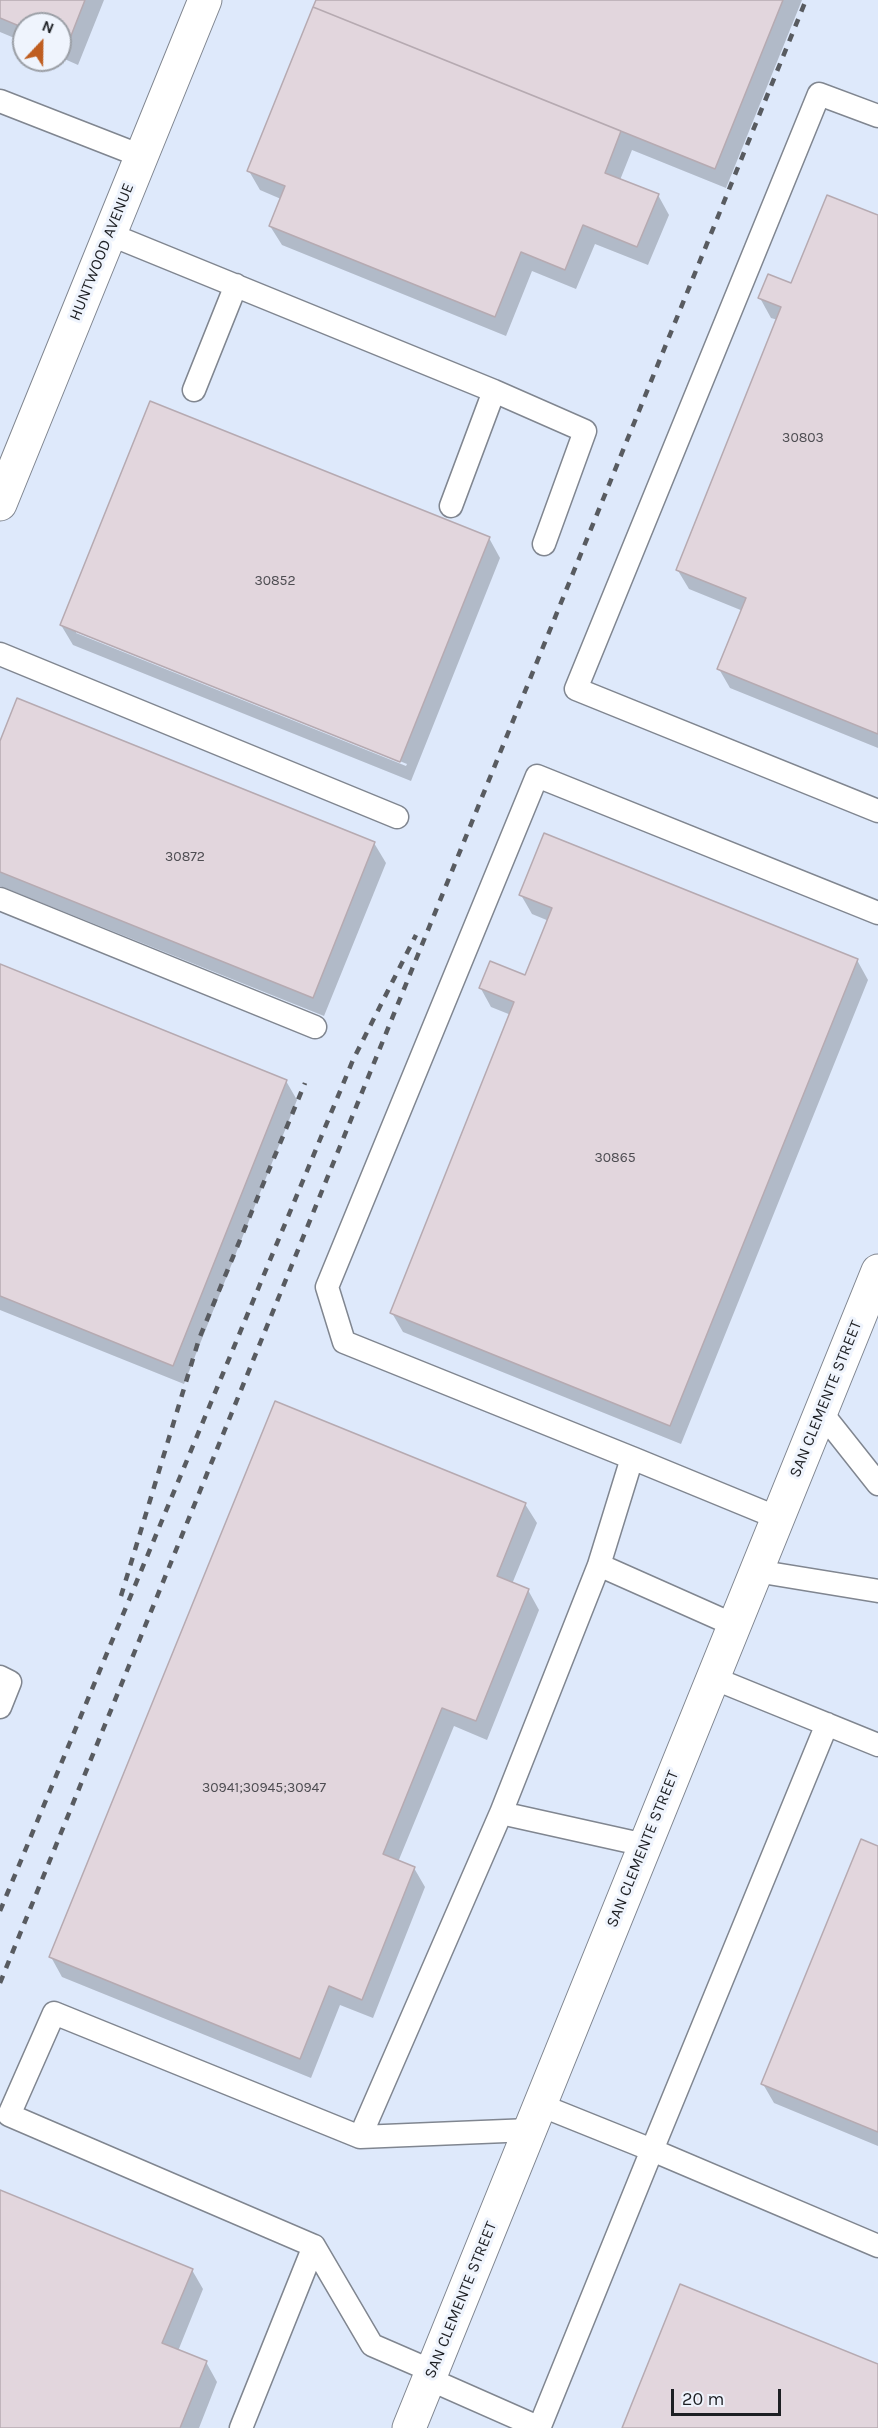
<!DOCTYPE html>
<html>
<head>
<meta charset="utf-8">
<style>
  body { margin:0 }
  #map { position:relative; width:878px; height:2428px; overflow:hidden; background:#eff4fd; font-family:Karla,sans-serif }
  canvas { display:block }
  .north { position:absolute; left:12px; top:12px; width:60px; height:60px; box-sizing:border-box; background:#eff4fd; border:2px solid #9b9fa6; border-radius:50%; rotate:22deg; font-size:16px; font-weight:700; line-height:24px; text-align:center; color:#1d1f23 }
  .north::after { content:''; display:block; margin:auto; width:21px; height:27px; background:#bf5d20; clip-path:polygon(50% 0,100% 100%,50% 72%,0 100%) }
  .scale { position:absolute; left:671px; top:2389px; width:110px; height:27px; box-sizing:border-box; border:3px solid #1d1f23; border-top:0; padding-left:8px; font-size:18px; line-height:21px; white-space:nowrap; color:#1d1f23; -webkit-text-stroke:4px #eff4fd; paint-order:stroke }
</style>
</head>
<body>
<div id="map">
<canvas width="878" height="2428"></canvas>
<div class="north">N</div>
<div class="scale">20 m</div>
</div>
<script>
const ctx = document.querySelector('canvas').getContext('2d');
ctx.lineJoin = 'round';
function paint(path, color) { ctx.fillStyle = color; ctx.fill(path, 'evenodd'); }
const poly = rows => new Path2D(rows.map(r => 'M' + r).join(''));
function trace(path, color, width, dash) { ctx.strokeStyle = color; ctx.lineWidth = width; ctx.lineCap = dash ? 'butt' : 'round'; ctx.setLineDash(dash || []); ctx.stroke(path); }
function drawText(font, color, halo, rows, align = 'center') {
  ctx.font = font + ' Karla,sans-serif'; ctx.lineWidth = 6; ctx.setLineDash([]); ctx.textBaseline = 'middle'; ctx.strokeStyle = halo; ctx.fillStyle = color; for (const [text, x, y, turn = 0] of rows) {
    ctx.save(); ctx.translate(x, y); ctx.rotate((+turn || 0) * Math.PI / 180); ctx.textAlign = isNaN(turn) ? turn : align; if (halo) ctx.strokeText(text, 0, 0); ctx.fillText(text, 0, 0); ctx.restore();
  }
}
const built = poly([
  [0,0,878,0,878,2428,0,2428],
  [24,24,60,24,60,60,24,60]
]);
const shadow = poly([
  [0,0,104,0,78,65,60,57,60,24,24,24,24,42,0,32],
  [317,0,802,0,726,188,632,150,620,180,658,195,669,215,648,265,595,244,576,289,532,271,506,336,282,245,270,226,281,199,260,190,249,171],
  [878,217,878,748,730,688,719,669,743,611,689,589,677,569,778,320,771,318,760,298,792,285],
  [489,538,500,558,411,781,73,645,61,625],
  [76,630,407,764,406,766,76,633],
  [0,745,374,843,386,863,324,1016,0,886],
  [521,895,857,960,868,980,681,1444,403,1332,392,1313,511,1015,491,1007,480,987,526,977,549,921,532,914],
  [0,966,286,1081,297,1100,184,1384,0,1310],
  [525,1504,537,1523,512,1584,528,1590,539,1610,487,1740,454,1726,398,1862,414,1868,425,1887,373,2018,340,2005,311,2078,62,1977,51,1957],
  [878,1847,878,2146,774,2103,763,2084],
  [0,2192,192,2270,203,2289,178,2351,206,2362,217,2382,199,2428,0,2428]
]);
const building = poly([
  [0,0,85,0,67,46,60,44,60,24,24,24,24,28,0,18,0,0],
  [316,0,783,0,715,169,313,7,316,0],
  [313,7,621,131,605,173,659,194,637,247,583,225,565,270,521,252,495,317,269,226,285,186,247,171,313,7],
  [827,195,878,215,878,734,717,669,746,598,676,570,781,307,758,298,768,274,791,283,827,195],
  [150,401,490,537,400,762,60,625,150,401],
  [17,698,375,842,313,998,0,872,0,741,17,698],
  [544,833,858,959,670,1426,390,1313,514,1002,479,988,490,961,525,975,552,908,519,895,544,833],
  [0,964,287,1080,173,1366,0,1296,0,964],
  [275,1401,526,1503,497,1576,529,1589,476,1721,442,1708,383,1854,415,1867,362,2000,329,1986,300,2059,49,1957,275,1401],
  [861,1839,878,1846,878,2132,761,2084,861,1839],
  [0,2190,193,2269,162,2343,207,2361,180,2428,0,2428,0,2190],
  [680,2284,878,2364,878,2428,622,2428,680,2284]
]);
const service = poly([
  [0,101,141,156],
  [878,116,819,94,576,689,878,811],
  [109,234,494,391,585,431,544,544],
  [194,390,236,285],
  [451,506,494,391],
  [0,654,397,817],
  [0,899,315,1027],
  [821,1412,878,1484],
  [632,1458,778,1518],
  [599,1565,632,1458,344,1342,327,1287,537,776,878,913],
  [756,1571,878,1591],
  [0,1677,10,1682,0,1707],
  [713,1678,878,1745],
  [827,1724,652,2150,878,2246],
  [501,1813,599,1565,734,1625],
  [540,2105,652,2150,540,2426],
  [360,2137,501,1813,645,1845],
  [314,2246,372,2345,432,2371],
  [429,2379,540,2428],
  [241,2428,314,2246,9,2115,54,2013,360,2137,530,2130]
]);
const minor = poly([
  [409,2428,878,1271]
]);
const tertiary = poly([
  [0,504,205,0]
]);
const rail = poly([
  [121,1596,199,1339,305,1083],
  [0,1911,353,1060,416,935],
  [0,1983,806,0]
]);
const numberNames = [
  ["30803",803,438],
  ["30852",275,581],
  ["30872",185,857],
  ["30865",615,1158],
  ["30941;30945;30947",264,1788]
];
const streetNames = [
  ["HUNTWOOD AVENUE",102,252,-68],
  ["SAN CLEMENTE STREET",826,1399,-68],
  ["SAN CLEMENTE STREET",643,1849,-68],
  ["SAN CLEMENTE STREET",461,2300,-68]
];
paint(built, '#dee9fb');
paint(shadow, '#0003');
paint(building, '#e2d6dd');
trace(building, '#b6aab1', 1.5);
trace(service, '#808690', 25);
trace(minor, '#808690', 35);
trace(tertiary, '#808690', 35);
trace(service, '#fff', 22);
trace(minor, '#fff', 33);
trace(tertiary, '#fff', 33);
trace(rail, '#585b60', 4.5, [8, 8]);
drawText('14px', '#4e4d52', null, numberNames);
drawText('16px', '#1d1f23', '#eff4fd', streetNames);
</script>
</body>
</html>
